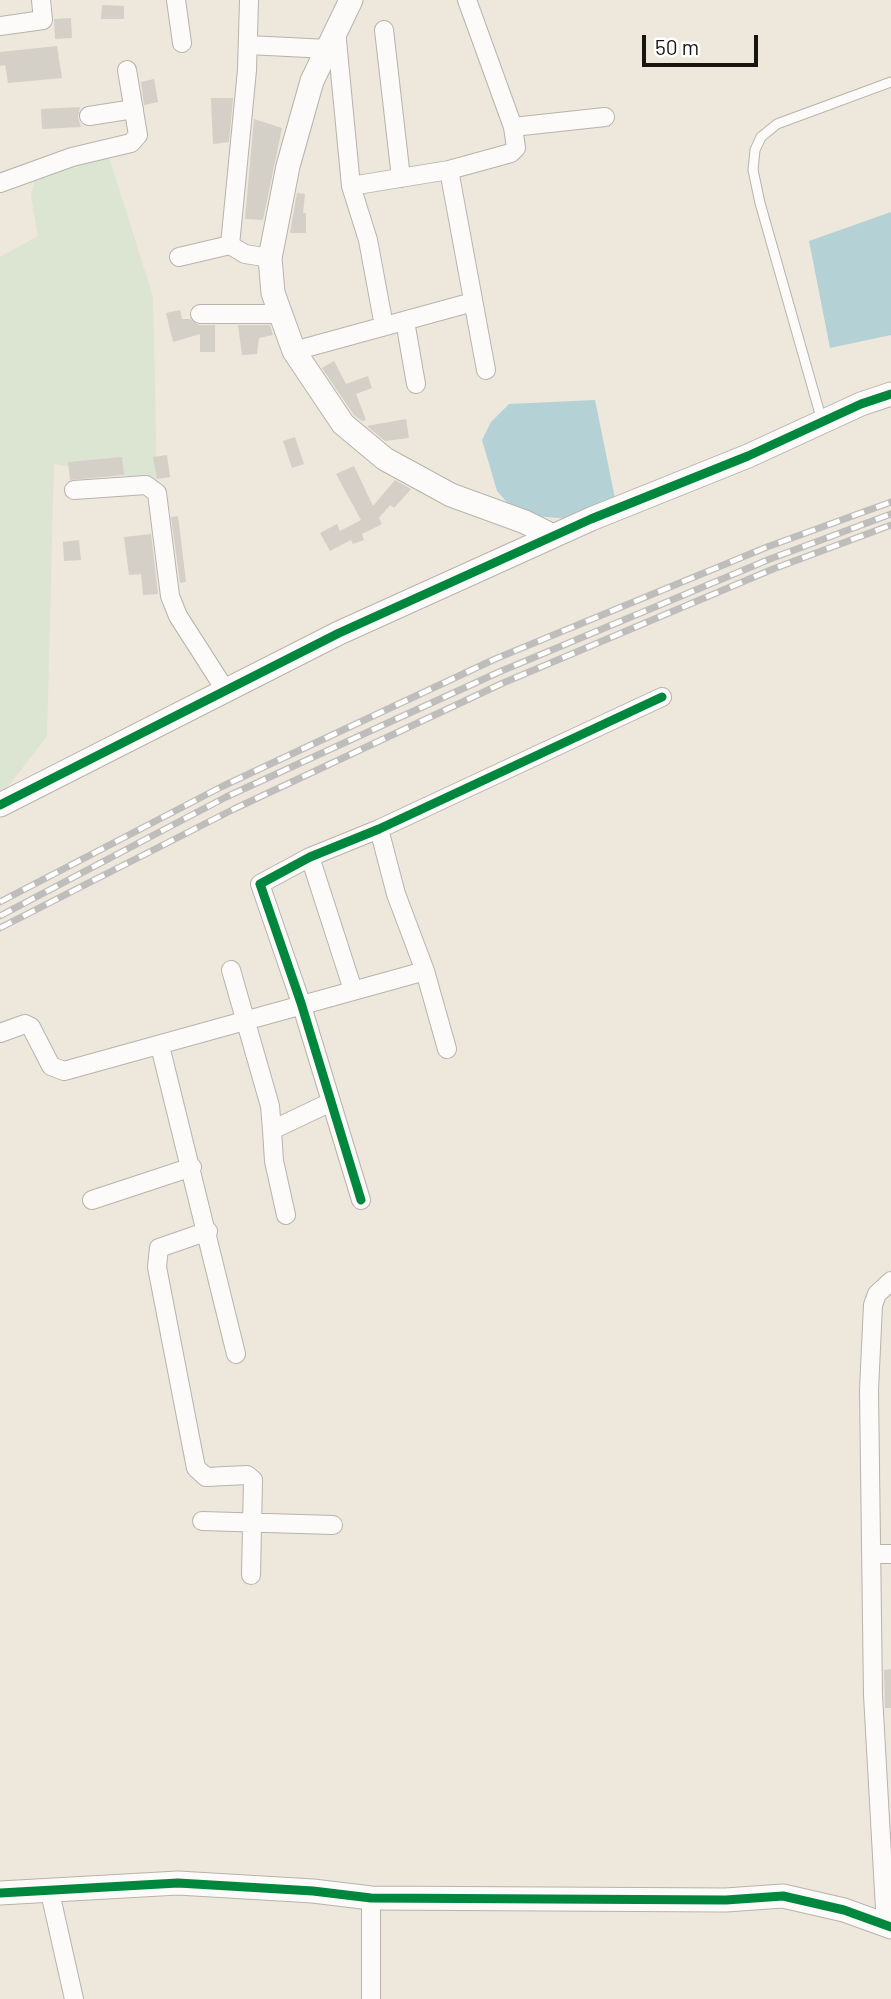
<!DOCTYPE html>
<html>
<head>
<meta charset="utf-8">
<style>
  body { margin:0 }
  #map { position:relative; width:891px; height:1999px; overflow:hidden; background:#ede7dc; font-family:Barlow,sans-serif }
  canvas { display:block }
  .scale { position:absolute; left:642px; top:35px; width:116px; height:32px; box-sizing:border-box; border:4px solid #18140e; border-top:0; padding-left:9px; font-size:21px; line-height:24px; white-space:nowrap; color:#18140e; -webkit-text-stroke:5px #fff; paint-order:stroke }
</style>
</head>
<body>
<div id="map">
<canvas width="891" height="1999"></canvas>
<div class="scale">50 m</div>
</div>
<script>
const ctx = document.querySelector('canvas').getContext('2d');
ctx.lineJoin = 'round';
function paint(path, color) { ctx.fillStyle = color; ctx.fill(path, 'evenodd'); }
const poly = rows => new Path2D(rows.map(r => 'M' + r).join(''));
function trace(path, color, width, dash) { ctx.strokeStyle = color; ctx.lineWidth = width; ctx.lineCap = dash ? 'butt' : 'round'; ctx.setLineDash(dash || []); ctx.stroke(path); }
const green = poly([
  [109,157,153,297,157,481,54,464,47,736,0,797,0,257,38,236,31,196,39,160]
]);
const water = poly([
  [891,212,891,335,830,348,809,241],
  [595,400,615,498,584,520,533,516,512,508,497,491,482,440,491,422,509,404]
]);
const building = poly([
  [102,5,124,6,124,19,101,19],
  [71,18,72,38,55,39,54,19],
  [57,46,62,78,8,83,5,65,0,66,0,52],
  [154,79,158,102,144,105,141,82],
  [211,98,233,98,229,142,213,144],
  [80,107,78,117,81,127,42,129,41,109],
  [254,119,282,128,263,220,245,219],
  [297,193,305,194,303,213,306,213,306,233,290,233],
  [180,310,182,319,190,319,199,325,215,325,215,352,200,352,200,334,173,342,166,313],
  [238,325,270,325,273,335,259,338,257,354,242,355],
  [334,361,346,384,368,376,372,388,356,394,366,420,362,421,354,415,322,368],
  [406,419,409,438,385,441,367,426],
  [295,437,304,464,292,468,283,441],
  [167,455,170,477,157,479,153,457],
  [122,457,124,475,70,480,68,462],
  [354,466,373,506,395,480,411,489,394,508,390,505,379,518,382,524,362,534,364,540,353,544,351,540,330,551,320,533,337,524,340,531,361,520,336,474],
  [178,516,186,582,180,583,171,517],
  [151,534,158,594,143,595,141,574,129,575,124,537],
  [79,540,81,560,64,561,63,542],
  [891,1669,891,1708,885,1708,884,1670]
]);
const service = poly([
  [822,421,760,203,753,170,755,150,761,137,777,124,891,82]
]);
const minor = poly([
  [176,0,182,43],
  [249,0,247,70,230,245,245,254,270,258],
  [0,26,43,20,41,0],
  [336,30,351,186,368,240,384,326],
  [384,30,401,178],
  [248,45,328,49],
  [89,116,134,109],
  [513,127,605,117],
  [449,170,486,370],
  [0,183,72,157,131,143,138,135,127,70],
  [351,186,449,170,511,153,516,148,513,127,467,0],
  [179,257,230,245],
  [200,314,281,314],
  [405,321,416,384],
  [294,351,473,302],
  [74,490,146,485,157,493,170,596,178,616,226,691],
  [310,857,353,990],
  [231,970,270,1106,272,1130,331,1102],
  [425,971,447,1049],
  [0,1033,25,1024,31,1027,51,1066,64,1071,425,971,396,894,379,829],
  [160,1046,236,1354],
  [272,1130,274,1161,286,1215],
  [92,1200,192,1167],
  [361,1200,301,1003,260,884,310,857,379,829,662,697],
  [208,1231,159,1248,157,1267,196,1468,206,1477,247,1475,253,1480,251,1575],
  [202,1521,333,1525],
  [871,1554,891,1554],
  [49,1888,74,1999],
  [371,1898,371,1999],
  [886,1927,873,1695,869,1390,873,1305,877,1294,891,1281]
]);
const tertiary = poly([
  [351,0,312,81,288,166,270,258,273,293,294,351,343,424,385,459,451,495,525,522,553,536],
  [0,805,339,633,591,519,748,456,861,404,891,394],
  [0,1893,178,1883,313,1891,371,1898,726,1900,783,1896,844,1910,891,1927]
]);
const rail = poly([
  [0,902,223,786,495,659,767,547,891,502],
  [0,916,226,797,499,672,770,559,891,514],
  [0,928,234,809,503,683,773,569,891,525]
]);
const cycleway = poly([
  [0,805,339,633,591,519,748,456,861,404,891,394],
  [361,1200,301,1003,260,884,310,857,379,829,662,697],
  [0,1893,178,1883,313,1891,371,1898,726,1900,783,1896,844,1910,891,1927]
]);
paint(green, '#dce4d2');
paint(water, '#b4d2d6');
paint(building, '#d4cfc7');
trace(service, '#b8b3ab', 11);
trace(minor, '#b8b3ab', 20);
trace(tertiary, '#b8b3ab', 25);
trace(service, '#fcfbfa', 9);
trace(minor, '#fcfbfa', 18);
trace(tertiary, '#fcfbfa', 23);
trace(rail, '#bfbdbb', 7);
trace(rail, '#fff', 4.5, [13]);
trace(cycleway, '#00873e', 9);
</script>
</body>
</html>
